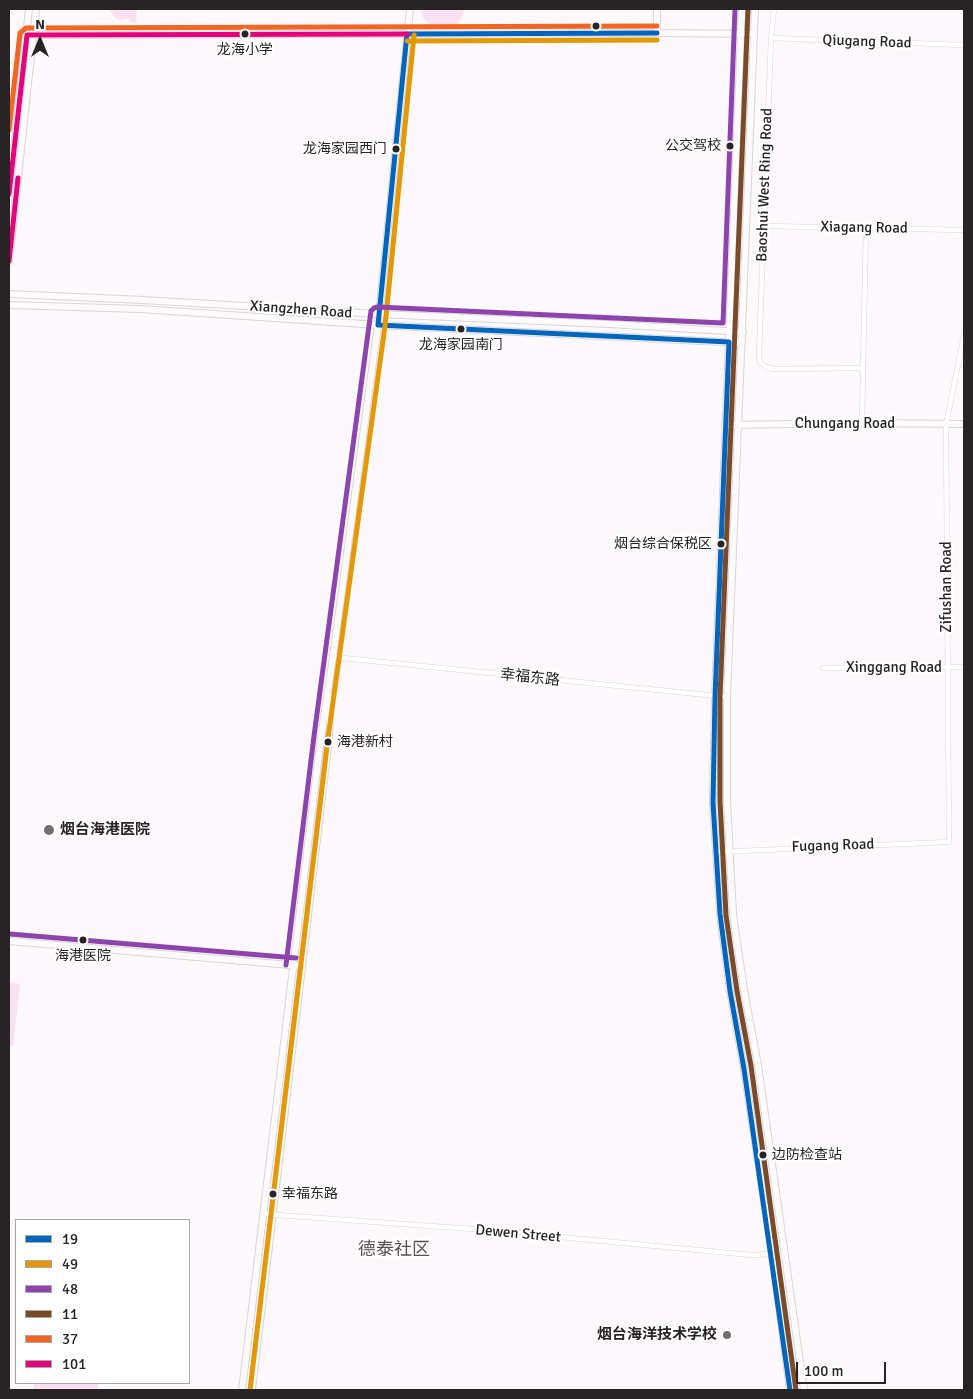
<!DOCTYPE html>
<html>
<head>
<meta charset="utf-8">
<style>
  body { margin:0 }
  #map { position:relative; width:973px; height:1399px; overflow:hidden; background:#fdf8fb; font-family:Signika,sans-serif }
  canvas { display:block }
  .frame { position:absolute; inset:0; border:10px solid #282426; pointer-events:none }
  .legend { position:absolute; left:15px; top:1219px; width:175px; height:165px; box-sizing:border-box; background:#fff; border:1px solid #a9a7a8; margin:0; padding:6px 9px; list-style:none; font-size:15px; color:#282426 }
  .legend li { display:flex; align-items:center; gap:10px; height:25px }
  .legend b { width:25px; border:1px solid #a9a7a8 }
  .north { position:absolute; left:15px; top:15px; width:50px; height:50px; -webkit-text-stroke:4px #fff; paint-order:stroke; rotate:0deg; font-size:14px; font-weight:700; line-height:20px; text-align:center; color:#282426 }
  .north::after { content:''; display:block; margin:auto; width:18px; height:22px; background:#282426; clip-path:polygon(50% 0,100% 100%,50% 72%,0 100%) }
  .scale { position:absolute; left:796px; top:1362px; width:90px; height:22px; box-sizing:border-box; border:2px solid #282426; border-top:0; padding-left:6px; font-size:15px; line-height:18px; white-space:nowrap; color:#282426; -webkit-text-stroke:4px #fff; paint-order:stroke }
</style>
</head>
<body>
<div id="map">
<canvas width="973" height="1399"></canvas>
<div class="frame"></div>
<ul class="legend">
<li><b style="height:6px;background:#0065bd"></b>19</li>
<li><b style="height:6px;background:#e29904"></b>49</li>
<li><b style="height:6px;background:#8e44ad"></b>48</li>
<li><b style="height:6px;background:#7a4b2a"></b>11</li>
<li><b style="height:6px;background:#f26522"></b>37</li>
<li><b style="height:6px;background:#e5007d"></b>101</li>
</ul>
<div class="north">N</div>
<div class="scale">100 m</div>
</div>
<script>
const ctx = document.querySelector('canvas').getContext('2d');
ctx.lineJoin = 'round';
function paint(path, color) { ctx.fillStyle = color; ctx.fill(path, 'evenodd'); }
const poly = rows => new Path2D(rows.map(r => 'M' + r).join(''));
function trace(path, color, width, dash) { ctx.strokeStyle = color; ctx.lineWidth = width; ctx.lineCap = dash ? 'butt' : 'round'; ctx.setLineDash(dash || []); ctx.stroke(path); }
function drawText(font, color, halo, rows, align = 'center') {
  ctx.font = font + ' Signika,"Noto Sans SC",sans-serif'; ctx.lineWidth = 4; ctx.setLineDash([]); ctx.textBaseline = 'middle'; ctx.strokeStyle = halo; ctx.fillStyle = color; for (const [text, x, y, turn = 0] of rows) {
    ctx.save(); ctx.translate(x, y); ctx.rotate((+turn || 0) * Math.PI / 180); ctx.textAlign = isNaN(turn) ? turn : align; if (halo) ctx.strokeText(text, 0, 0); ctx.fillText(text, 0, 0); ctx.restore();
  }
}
const green = poly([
  [109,9,137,9,136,23,130,22,130,18,120,20,115,18],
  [421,9,465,9,458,24,432,24,427,22,422,16],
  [9,982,20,984,13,1046,9,1046],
  [34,1383,98,1383,98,1390,33,1390]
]);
const street = poly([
  [774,9,771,38,759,355,760,362,766,367,773,369,863,368,862,423],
  [771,38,964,45],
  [764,226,964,230],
  [863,368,866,228],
  [333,657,727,697],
  [823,668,964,667],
  [716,852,949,842,946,425,964,335],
  [263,1214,486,1230,751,1255,772,1254]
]);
const secondary = poly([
  [742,9,715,697,713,803,720,914,730,991,744,1069,772,1254,790,1390],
  [755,9,727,697,727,801,733,914,744,990,758,1065,804,1390],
  [657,33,657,9],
  [27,35,657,33,754,34],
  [9,194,29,9],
  [9,261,36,9],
  [9,294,143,300,378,314,609,324,743,332],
  [9,305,140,309,378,325,742,343],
  [725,425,862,423,964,424],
  [9,941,302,966],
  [242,1390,321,737,333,657,378,325,410,9],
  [252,1390,329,738,331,696]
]);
const bus1 = poly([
  [407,34,378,325,729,342,715,697,713,803,720,914,730,991,744,1069,790,1390],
  [407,34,657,33]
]);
const bus2 = poly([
  [407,41,657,40],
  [250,1390,328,738,385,326,414,35]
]);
const bus3 = poly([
  [10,934,296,958],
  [286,965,314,736,371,311,374,308,378,307,723,323,735,9]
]);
const bus4 = poly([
  [748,9,720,697,720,801,726,915,737,991,751,1066,796,1390]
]);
const bus5 = poly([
  [9,130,20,33,26,28,657,26]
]);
const bus6 = poly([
  [9,194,27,35,407,34],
  [9,261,18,178]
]);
const markers = [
  [596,26,4.5,"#282426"],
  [245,34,4.5,"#282426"],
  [730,146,4.5,"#282426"],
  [396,149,4.5,"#282426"],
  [461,329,4.5,"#282426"],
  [721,544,4.5,"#282426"],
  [328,742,4.5,"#282426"],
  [49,830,6,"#736e71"],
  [83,940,4.5,"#282426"],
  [763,1155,4.5,"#282426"],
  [273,1194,4.5,"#282426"],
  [727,1335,5,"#736e71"]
];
const busNames = [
  ["龙海小学",245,50],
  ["公交驾校",721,146,"right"],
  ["龙海家园西门",387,149,"right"],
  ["龙海家园南门",461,345],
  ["烟台综合保税区",712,544,"right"],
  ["海港新村",337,742,"left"],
  ["海港医院",83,956],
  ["边防检查站",772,1155,"left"],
  ["幸福东路",282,1194,"left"]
];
const streetNames = [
  ["Qiugang Road",867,42,2],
  ["Baoshui West Ring Road",765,185,-88],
  ["Xiagang Road",864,228,1],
  ["Xiangzhen Road",301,310,4],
  ["Chungang Road",845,424],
  ["Zifushan Road",947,587,-90],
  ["Xinggang Road",894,668],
  ["幸福东路",530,678,6],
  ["Fugang Road",833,846,-2],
  ["Dewen Street",518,1234,5]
];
const poiNames = [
  ["烟台海港医院",60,830],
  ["烟台海洋技术学校",717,1335,"right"]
];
const quarterNames = [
  ["德泰社区",394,1250]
];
paint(green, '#f8e1f0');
trace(street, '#dad5d8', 5.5);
trace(secondary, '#dad5d8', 8);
trace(street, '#fffefe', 4.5);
trace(secondary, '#fcfafb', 6);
trace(bus1, '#0065bd', 5);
trace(bus2, '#e29904', 5);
trace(bus3, '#8e44ad', 5);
trace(bus4, '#7a4b2a', 5);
trace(bus5, '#f26522', 5);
trace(bus6, '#e5007d', 5);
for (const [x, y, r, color] of markers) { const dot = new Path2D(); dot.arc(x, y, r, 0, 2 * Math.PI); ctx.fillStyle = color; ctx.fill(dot); trace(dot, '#fff', 2); }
drawText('14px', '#282426', '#fff', busNames);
drawText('15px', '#282426', '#fff', streetNames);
drawText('bold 15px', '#282426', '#fff', poiNames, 'left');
drawText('18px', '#584f55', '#fff', quarterNames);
</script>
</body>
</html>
